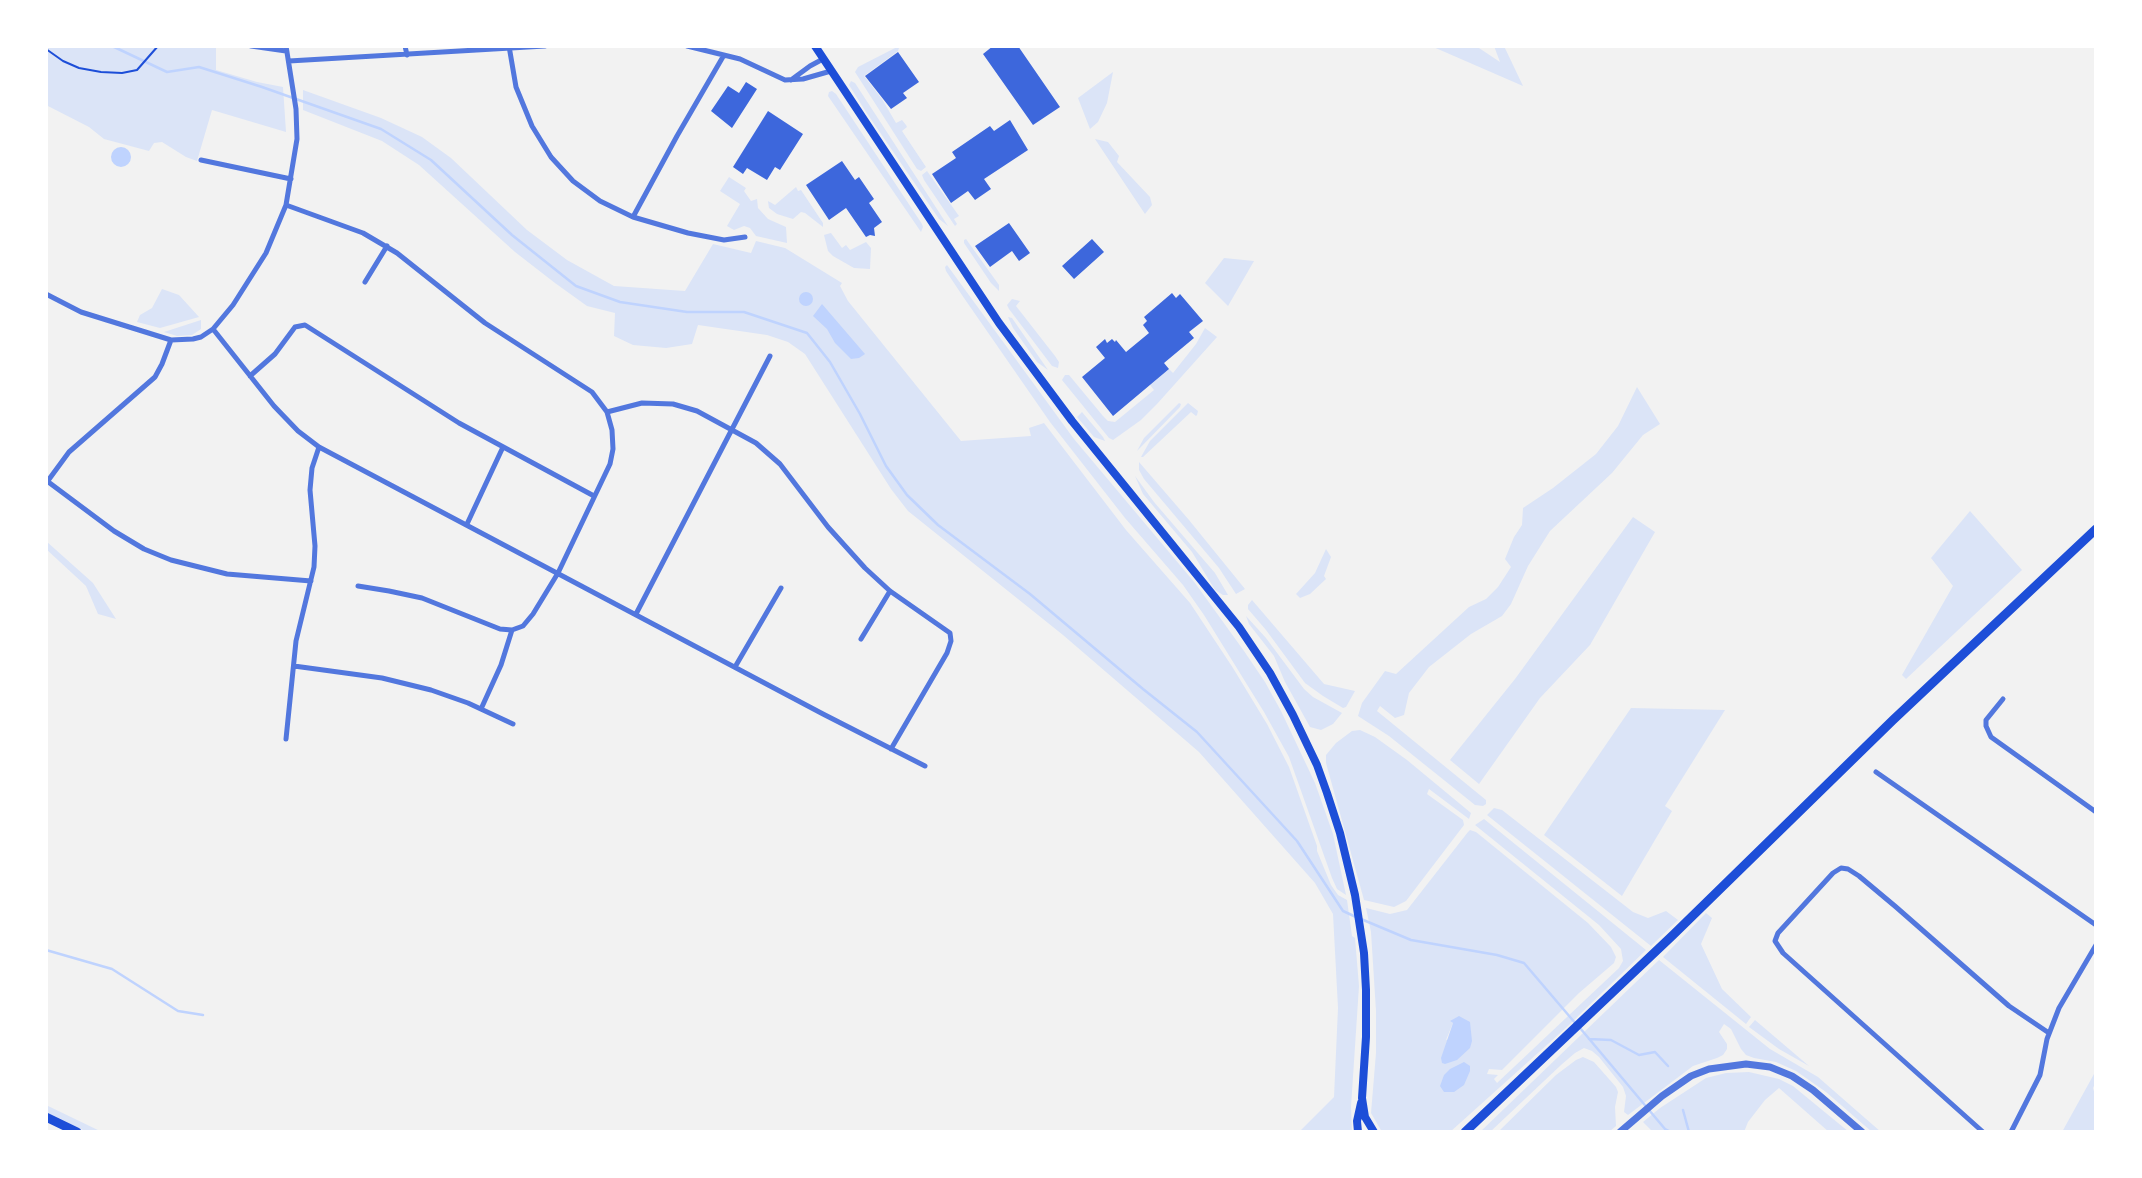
<!DOCTYPE html>
<html>
<head>
<meta charset="utf-8">
<style>
  body { margin:0 }
  #map { position:relative; width:2142px; height:1178px; overflow:hidden; background:#f2f2f2; font-family:"Source Sans 3",sans-serif }
  canvas { display:block }
  .frame { position:absolute; inset:0; border:48px solid #fff; pointer-events:none }
</style>
</head>
<body>
<div id="map">
<canvas width="2142" height="1178"></canvas>
<div class="frame"></div>
</div>
<script>
const ctx = document.querySelector('canvas').getContext('2d');
ctx.lineJoin = 'round';
function paint(path, color) { ctx.fillStyle = color; ctx.fill(path, 'evenodd'); }
const poly = rows => new Path2D(rows.map(r => 'M' + r).join(''));
function trace(path, color, width, dash) { ctx.strokeStyle = color; ctx.lineWidth = width; ctx.lineCap = dash ? 'butt' : 'round'; ctx.setLineDash(dash || []); ctx.stroke(path); }
const green = poly([
  [46,46,216,46,216,70,257,82,283,87,286,132,212,110,197,161,186,157,162,142,154,143,149,151,104,139,89,127,46,105],
  [1431,46,1476,46,1500,62,1494,46,1504,46,1523,86],
  [897,47,899,48,898,51,864,76,882,99,896,123,902,120,906,125,907,127,902,131,926,167,921,171,917,169,855,72,858,67],
  [1113,72,1107,103,1098,122,1090,129,1078,98],
  [851,81,855,83,948,226,939,219,866,112,849,85],
  [303,90,381,118,422,137,451,158,527,230,567,260,614,286,685,291,713,244,751,253,756,241,785,248,842,283,840,286,848,301,961,441,1031,436,1029,428,1044,423,1126,530,1190,603,1233,668,1267,724,1289,767,1317,846,1317,851,1331,885,1338,895,1347,900,1352,936,1355,938,1359,986,1351,1107,1352,1132,1299,1132,1334,1097,1338,1008,1333,914,1315,883,1199,752,1063,635,908,511,891,489,805,354,788,342,767,335,698,325,692,344,666,348,633,345,614,336,615,313,587,306,555,283,515,252,419,165,382,141,303,110],
  [832,91,836,94,922,224,923,227,921,232,828,96,829,92],
  [1095,139,1108,142,1119,156,1117,162,1150,197,1152,205,1145,214],
  [927,171,959,216,954,219,957,224,955,226,924,180,922,175],
  [729,177,746,188,744,191,751,201,757,199,758,208,768,219,786,227,787,243,756,236,750,228,744,226,734,230,727,226,740,204,720,191],
  [796,187,798,191,801,190,823,223,823,227,805,213,801,212,793,219,777,214,769,208,768,201,775,205],
  [831,233,842,248,846,245,850,250,866,242,871,248,870,269,854,268,833,256,828,251,824,235],
  [966,239,999,285,999,291,991,283,964,243,964,240],
  [1224,258,1254,261,1228,306,1205,283],
  [947,265,1074,439,1195,583,1244,651,1265,682,1281,711,1315,783,1333,834,1346,895,1337,889,1332,878,1289,757,1264,712,1204,615,1183,585,1125,518,1050,422,964,298,946,271,945,267],
  [162,289,179,295,199,317,160,328,137,322,140,315,152,308],
  [1012,299,1020,301,1016,306,1055,356,1059,362,1058,368,1052,366,1009,309,1007,305],
  [1008,317,1012,318,1048,370,1037,362,1013,328],
  [201,320,201,329,192,335,177,336,164,332],
  [1205,328,1217,337,1157,404,1141,420,1113,440,1109,438,1062,380,1065,375,1069,375,1103,416,1108,421,1115,422,1154,390,1150,385,1169,369,1173,373,1196,344],
  [1637,387,1660,424,1643,435,1612,473,1550,531,1528,566,1511,604,1502,616,1471,634,1429,667,1409,693,1404,715,1395,718,1380,706,1377,711,1486,800,1486,804,1483,806,1475,805,1389,736,1358,716,1362,703,1385,671,1396,674,1469,607,1486,599,1498,587,1511,567,1505,559,1514,537,1522,525,1523,508,1553,488,1596,454,1618,426],
  [1179,403,1181,404,1180,407,1137,451,1144,438],
  [1188,403,1198,411,1197,415,1196,416,1191,412,1143,457,1141,457,1150,441],
  [1082,412,1103,437,1105,441,1094,437,1077,417],
  [1139,462,1189,520,1245,589,1236,594,1219,568,1144,479,1139,470],
  [1135,476,1154,502,1215,573,1228,595,1223,595,1215,590,1192,552,1143,494],
  [1970,511,2022,570,1906,679,1902,675,1953,586,1931,558],
  [1633,517,1655,532,1590,645,1540,698,1479,784,1450,760,1515,679],
  [46,541,93,583,116,619,98,614,86,586,46,549],
  [1326,549,1331,557,1324,576,1326,579,1310,594,1300,598,1296,594,1315,573],
  [1252,600,1324,684,1355,691,1346,707,1343,708,1323,696,1305,683,1266,630,1248,609,1248,605],
  [1246,616,1266,638,1304,689,1313,697,1342,713,1333,724,1321,730,1310,727,1285,682,1274,656,1249,624],
  [1631,708,1725,710,1665,806,1672,811,1622,896,1544,835],
  [1360,730,1375,737,1407,760,1471,813,1469,819,1429,789,1427,794,1463,820,1464,825,1406,901,1394,907,1364,900,1326,763,1326,755,1336,743,1352,731],
  [1494,808,1502,810,1633,912,1648,918,1666,911,1678,920,1651,946,1487,815],
  [1484,819,1646,950,1568,1026,1450,1132,1382,1132,1371,1113,1376,1053,1376,1011,1371,932,1366,908,1390,914,1407,910,1468,832,1470,830,1476,832,1588,923,1611,947,1616,957,1614,963,1579,993,1502,1070,1489,1069,1487,1074,1498,1075,1494,1079,1497,1083,1619,968,1623,961,1621,949,1599,925,1475,825],
  [1450,1021,1471,1030,1446,1040,1453,1023],
  [1706,913,1712,918,1701,944,1722,989,1751,1017,1746,1024,1663,957],
  [1659,960,1770,1049,1818,1077,1881,1132,1872,1132,1826,1092,1796,1071,1776,1062,1754,1058,1746,1055,1741,1049,1731,1029,1724,1024,1719,1032,1727,1044,1727,1049,1723,1055,1717,1058,1693,1066,1628,1115,1624,1112,1626,1096,1623,1087,1599,1057,1592,1051,1584,1048,1575,1053,1561,1065,1490,1132,1480,1132],
  [1755,1020,1809,1066,1779,1049,1749,1027],
  [1583,1057,1594,1062,1616,1087,1618,1092,1615,1107,1616,1126,1609,1132,1498,1132,1556,1075,1576,1060],
  [1749,1072,1779,1079,1793,1086,1849,1132,1829,1132,1779,1088,1765,1100,1748,1122,1744,1132,1653,1132,1643,1122,1660,1108,1706,1078,1726,1073],
  [2094,1074,2096,1081,2093,1088,2096,1098,2096,1132,2062,1132],
  [46,1105,102,1132,87,1132,46,1112]
]);
const water = poly([
  '111 157a10 10 0 1 1 20 0a10 10 0 1 1-20 0Z',
  '799 299a7 7 0 1 1 14 0a7 7 0 1 1-14 0Z',
  [822,304,865,354,859,358,851,359,835,343,827,329,813,316],
  [1459,1016,1470,1022,1472,1041,1470,1048,1457,1060,1445,1064,1442,1063,1441,1058,1453,1023,1450,1021],
  [1464,1062,1470,1066,1470,1071,1464,1085,1454,1092,1444,1092,1440,1086,1444,1075,1450,1069]
]);
const stream = poly([
  [112,46,167,72,199,67,262,87,381,129,431,160,512,235,576,286,620,302,687,312,744,312,807,333,830,362,860,414,886,466,907,495,938,525,1030,594,1143,689,1197,732,1297,841,1343,911,1356,917],
  [1361,919,1411,940,1497,955,1524,963,1576,1024],
  [46,950,112,969,178,1011,203,1015],
  [1580,1028,1665,1129,1671,1132],
  [1589,1039,1611,1040,1639,1055,1655,1052,1668,1066],
  [1683,1110,1689,1132]
]);
const building = poly([
  [993,46,1018,46,1060,107,1033,125,983,54],
  [898,52,919,82,903,93,907,98,891,109,865,76],
  [746,82,757,89,732,128,711,111,728,86,739,93],
  [768,111,803,134,780,170,775,167,767,180,747,168,743,174,733,167],
  [1010,120,1028,150,984,179,991,189,975,200,968,191,951,203,932,174,956,158,952,152,990,126,994,131],
  [842,161,855,180,859,177,874,199,869,203,882,222,874,228,875,236,870,235,866,237,846,208,829,220,806,185],
  [1009,223,1030,253,1019,261,1012,251,990,267,975,246],
  [1092,239,1104,252,1074,279,1062,266],
  [1172,293,1176,298,1180,294,1203,321,1189,332,1194,338,1164,363,1169,369,1113,416,1082,377,1105,358,1096,347,1105,339,1107,343,1112,339,1115,342,1116,340,1126,352,1149,333,1143,325,1147,321,1144,317]
]);
const path = poly([
  [46,49,63,61,79,68,101,72,122,73,137,70,158,46]
]);
const minor = poly([
  [251,46,286,51],
  [405,46,407,55],
  [509,46,516,87,532,126,551,157,573,181,600,201,633,217,688,233,724,240,745,237],
  [687,46,740,59,785,80,803,79,831,71],
  [289,61,545,46],
  [791,80,810,66,823,59],
  [201,160,291,179],
  [286,205,363,233,397,253,485,323,592,392,607,412,612,430,613,449,610,464,558,573,533,614,523,626,512,630,500,629,422,598,389,591,358,586],
  [633,217,677,136,724,55],
  [365,282,387,246],
  [46,294,81,312,171,340,193,339,201,337,213,329,233,305,266,253,286,205,297,139,296,109,286,46],
  [213,329,274,406,298,431,319,447,823,714,925,766],
  [250,376,275,354,295,327,305,325,459,423,594,496],
  [607,412,642,403,673,404,697,411,756,443,780,464,828,527,865,568,890,591,950,633,951,641,947,653,891,749],
  [47,481,114,531,144,549,171,560,227,574,311,581],
  [47,482,69,452,155,377,162,364,171,340],
  [467,524,503,447],
  [636,614,770,356],
  [861,639,890,591],
  [294,666,382,678,431,690,468,703,513,724],
  [735,667,781,588],
  [2003,699,1986,720,1986,726,1991,737,2096,812],
  [481,709,501,665,512,630],
  [286,739,296,641,314,567,315,546,310,490,312,468,319,447],
  [1876,772,2096,925],
  [1983,1132,1783,953,1775,941,1778,933,1833,873,1841,868,1848,869,1859,876,1896,907,2009,1006,2049,1033],
  [2011,1132,2040,1075,2047,1039,2059,1008,2096,945]
]);
const tertiary = poly([
  [1620,1132,1662,1096,1691,1076,1709,1069,1746,1064,1770,1067,1792,1076,1813,1090,1862,1132]
]);
const secondary = poly([
  [815,46,999,323,1072,421,1239,627,1270,673,1293,715,1317,765,1327,793,1340,833,1355,895,1364,953,1366,990,1366,1037,1362,1098,1365,1117,1374,1132],
  [1358,1132,1357,1121,1361,1103]
]);
const primary = poly([
  [46,1117,77,1132],
  [1465,1132,1673,935,1893,720,2096,529]
]);
paint(green, '#dbe4f7');
paint(water, '#bfd3fe');
trace(stream, '#bfd3fe', 2.5);
paint(building, '#3d67dc');
trace(path, '#1d4ed8', 2);
trace(minor, '#5277de', 5);
trace(tertiary, '#5277de', 7);
trace(secondary, '#1d4ed8', 8);
trace(primary, '#1d4ed8', 9);
</script>
</body>
</html>
